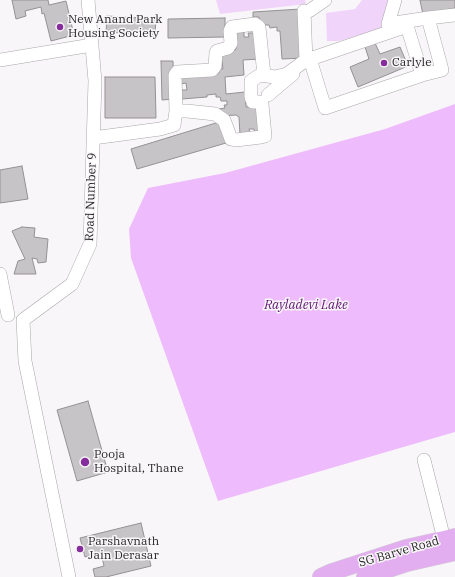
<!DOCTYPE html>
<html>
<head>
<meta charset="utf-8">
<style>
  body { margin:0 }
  canvas { display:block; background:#f9f6f9 }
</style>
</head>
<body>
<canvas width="455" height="577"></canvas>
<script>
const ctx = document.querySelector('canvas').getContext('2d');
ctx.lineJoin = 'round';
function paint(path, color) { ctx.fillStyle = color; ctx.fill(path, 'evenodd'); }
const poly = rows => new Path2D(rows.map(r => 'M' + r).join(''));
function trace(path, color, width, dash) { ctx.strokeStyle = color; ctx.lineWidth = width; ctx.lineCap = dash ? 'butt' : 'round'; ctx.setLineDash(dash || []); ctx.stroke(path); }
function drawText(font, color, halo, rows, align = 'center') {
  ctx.font = font + ' "IBM Plex Serif",serif'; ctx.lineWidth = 3; ctx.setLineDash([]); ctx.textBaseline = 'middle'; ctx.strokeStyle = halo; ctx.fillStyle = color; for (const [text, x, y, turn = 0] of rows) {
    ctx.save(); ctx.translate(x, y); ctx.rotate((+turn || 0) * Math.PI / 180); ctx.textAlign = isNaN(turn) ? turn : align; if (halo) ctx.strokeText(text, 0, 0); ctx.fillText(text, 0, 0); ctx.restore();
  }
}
const green = poly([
  [216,0,305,0,306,4,220,14],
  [362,0,395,0,386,27,339,41,327,41,326,13,355,9]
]);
const water = poly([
  [455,104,455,432,218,501,131,258,129,229,148,188,225,173,385,129]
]);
const building = poly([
  [12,0,48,0,49,5,66,1,74,35,51,41,44,13,42,14,41,7,25,11,26,16,16,19,12,0],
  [420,0,455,0,455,8,423,15,420,0],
  [301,9,305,58,282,59,280,31,277,31,277,27,270,28,269,25,261,25,259,17,253,17,253,12,301,9],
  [107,16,156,19,155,35,106,32,107,16],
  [225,18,225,37,168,38,168,19,225,18],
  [234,32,244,32,244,37,249,37,248,33,258,33,260,59,243,60,244,75,225,77,226,94,245,92,246,107,259,106,262,133,255,134,254,129,249,129,250,134,240,135,239,117,236,115,220,116,219,109,225,108,224,105,227,105,227,101,221,101,220,97,216,97,216,94,207,95,207,97,182,99,181,90,187,90,186,83,181,84,181,76,219,73,218,69,223,69,222,61,216,61,216,54,232,53,236,49,234,32],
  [375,43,380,54,400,47,408,66,358,87,350,67,369,59,365,47,375,43],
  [161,61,173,61,174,99,162,100,161,61],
  [105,77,155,77,156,118,105,118,105,77],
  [219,122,226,143,137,169,131,149,219,122],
  [22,166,28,199,0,203,0,170,22,166],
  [22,227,35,228,34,237,48,239,46,262,38,263,37,259,32,258,36,274,14,274,18,261,25,259,12,231,22,227],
  [88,401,108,472,77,481,57,410,88,401],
  [141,523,151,566,106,577,95,577,93,569,104,566,101,553,85,557,80,538,141,523]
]);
const minor = poly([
  [395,0,388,24,428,18],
  [309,11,325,0],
  [0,60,92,45],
  [422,75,407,26,310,59,325,108,422,75,442,70,428,18,455,15],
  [268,95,293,74],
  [176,111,175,75,177,72,212,70,215,66,216,53,217,51,228,48,231,43,230,31,232,27,255,24,259,27,264,75],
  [93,138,160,129,174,125,176,111,187,111,215,114,224,120,231,139,236,140,261,137,265,136,262,104,260,102,253,102,251,97,251,81,260,75,275,77,287,74,306,60,304,11],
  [0,274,8,315],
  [424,460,444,539],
  [69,577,25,361,23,320,72,284,90,244,95,81,88,0]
]);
const major = poly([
  [321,577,332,572,406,548,455,537],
  [365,577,407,563,455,552]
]);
const markers = [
  [60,27,4,"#852e9b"],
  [384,63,4,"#852e9b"],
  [85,462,5,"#852e9b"],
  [80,549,4,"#852e9b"]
];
const poiNames = [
  ["New Anand Park",68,20],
  ["Housing Society",68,34],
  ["Carlyle",392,63],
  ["Pooja",94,455],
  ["Hospital, Thane",94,469],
  ["Parshavnath",88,542],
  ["Jain Derasar",88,556]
];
const streetNames = [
  ["Road Number 9",91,197,-88],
  ["SG Barve Road",399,552,-16]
];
const waterNames = [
  ["Rayladevi Lake",306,305]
];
paint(green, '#f1d4fa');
paint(water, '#eebcfc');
paint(building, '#c7c4c7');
trace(building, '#949194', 1);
trace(minor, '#aaa7aa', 14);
trace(major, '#d4d4d4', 18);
trace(minor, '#fff', 13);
trace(major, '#e2aef0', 17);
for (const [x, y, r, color] of markers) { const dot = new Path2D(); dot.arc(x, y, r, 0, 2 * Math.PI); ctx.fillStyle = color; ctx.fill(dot); trace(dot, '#f9f6f9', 1.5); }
drawText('12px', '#292829', '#f9f6f9', poiNames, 'left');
drawText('12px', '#292829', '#f9f6f9', streetNames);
drawText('italic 13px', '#611673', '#f9f6f9', waterNames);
</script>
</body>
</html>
